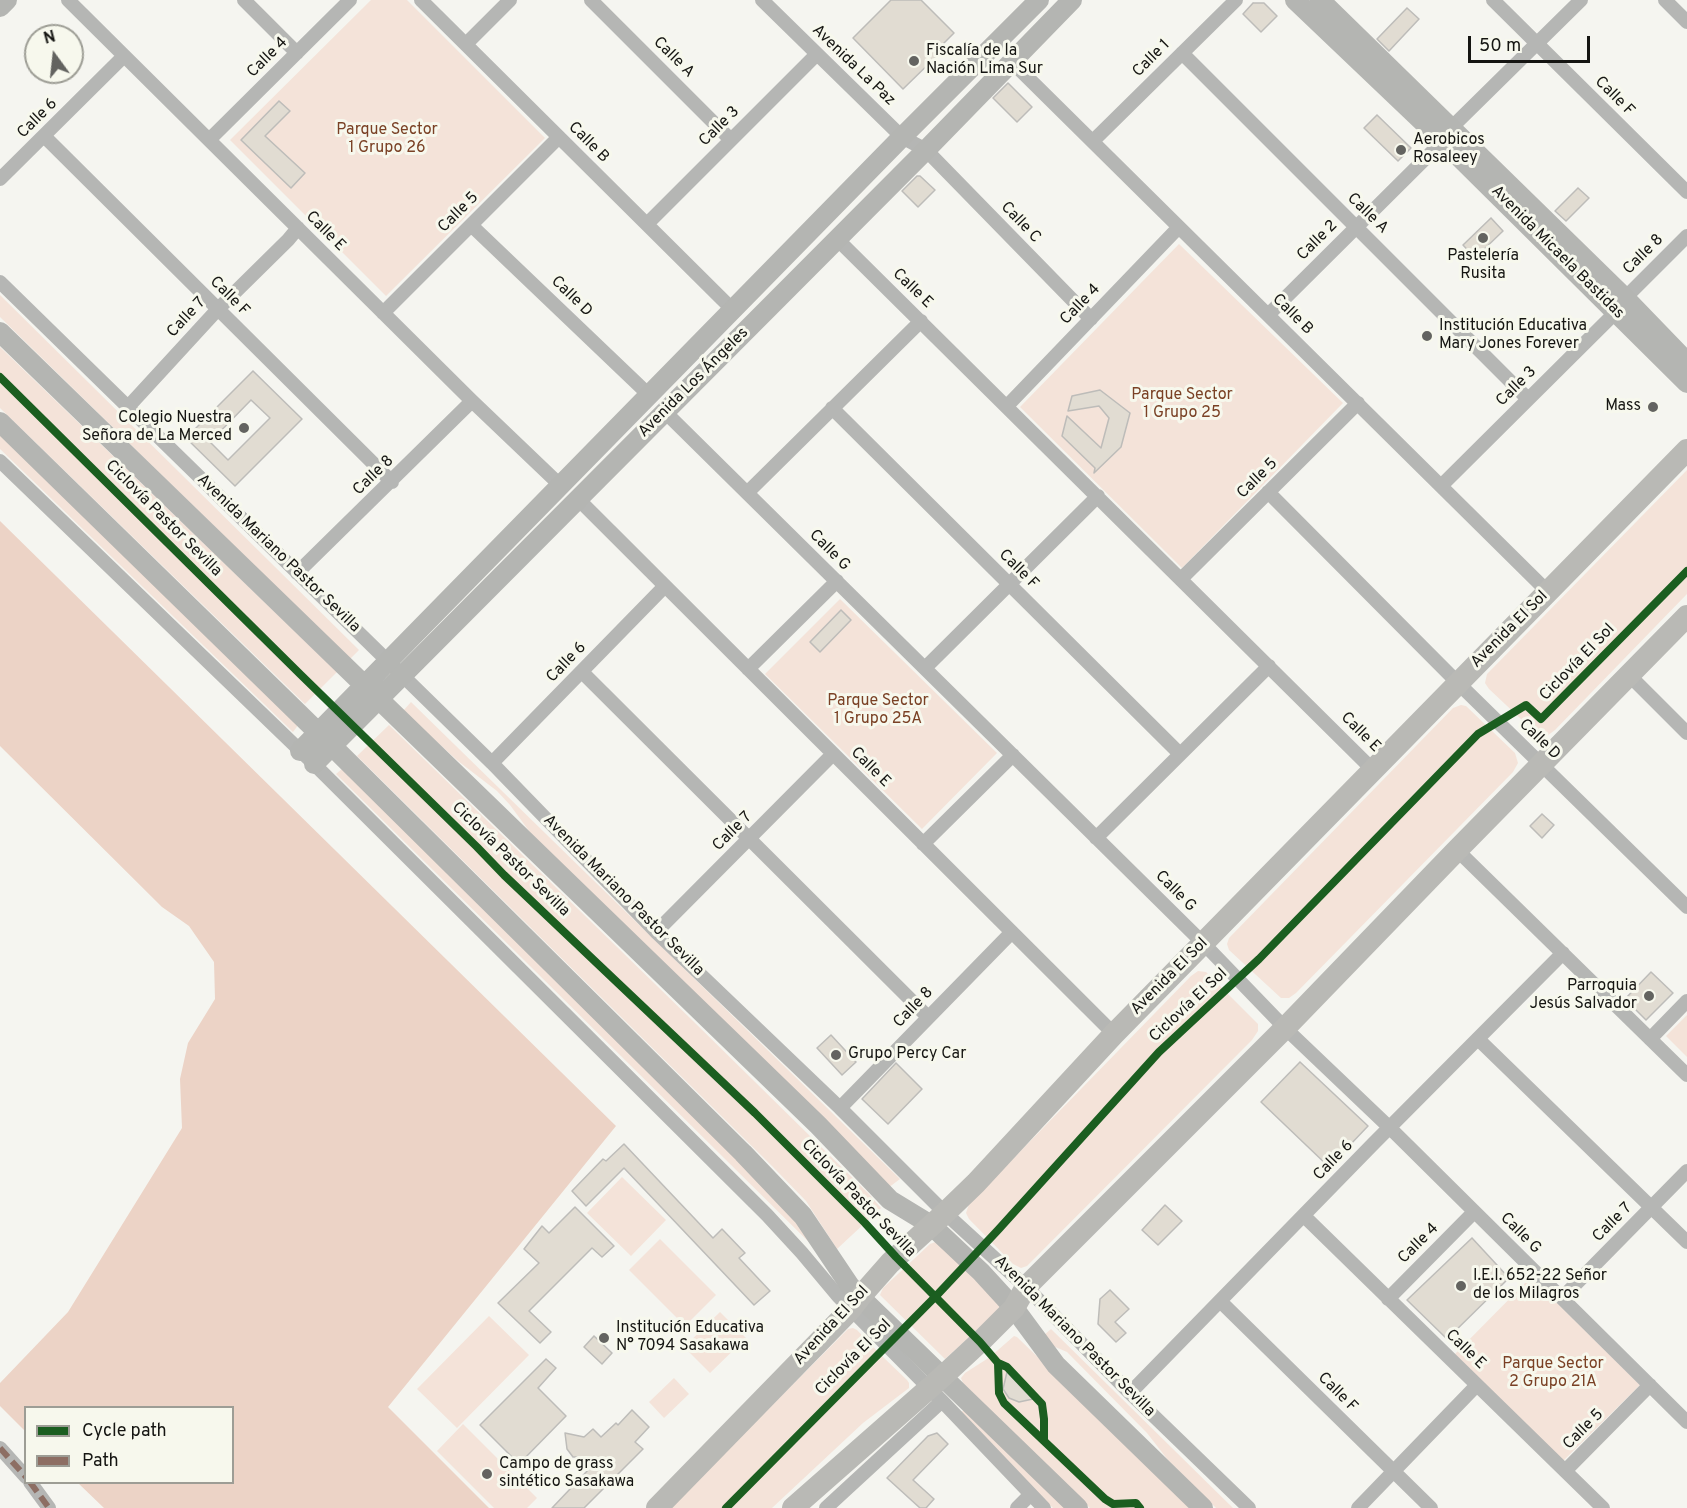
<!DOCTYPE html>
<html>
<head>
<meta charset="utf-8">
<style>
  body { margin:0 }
  #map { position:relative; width:1687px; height:1508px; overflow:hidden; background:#f5f5f0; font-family:Overpass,sans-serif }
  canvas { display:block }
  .legend { position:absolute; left:24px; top:1406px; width:210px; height:78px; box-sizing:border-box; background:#f7f8ed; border:2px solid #9d9d95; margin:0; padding:8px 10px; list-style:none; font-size:18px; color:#151512 }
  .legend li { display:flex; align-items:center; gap:12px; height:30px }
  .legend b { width:30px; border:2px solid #9d9d95 }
  .north { position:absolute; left:24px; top:24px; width:60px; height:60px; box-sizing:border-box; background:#f7f8ed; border:2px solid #9d9d95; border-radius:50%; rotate:345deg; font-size:16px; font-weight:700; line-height:24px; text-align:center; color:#151512 }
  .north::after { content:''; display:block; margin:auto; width:21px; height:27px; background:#636360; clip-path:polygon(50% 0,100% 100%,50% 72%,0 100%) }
  .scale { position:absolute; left:1468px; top:36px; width:122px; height:27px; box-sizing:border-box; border:3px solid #151512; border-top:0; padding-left:8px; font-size:18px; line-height:21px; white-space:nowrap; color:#151512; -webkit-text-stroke:4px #f7f8ed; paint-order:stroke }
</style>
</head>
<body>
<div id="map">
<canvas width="1687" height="1508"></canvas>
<ul class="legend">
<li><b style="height:8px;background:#1b5e20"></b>Cycle path</li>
<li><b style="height:8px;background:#8d6e63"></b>Path</li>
</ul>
<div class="north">N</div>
<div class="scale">50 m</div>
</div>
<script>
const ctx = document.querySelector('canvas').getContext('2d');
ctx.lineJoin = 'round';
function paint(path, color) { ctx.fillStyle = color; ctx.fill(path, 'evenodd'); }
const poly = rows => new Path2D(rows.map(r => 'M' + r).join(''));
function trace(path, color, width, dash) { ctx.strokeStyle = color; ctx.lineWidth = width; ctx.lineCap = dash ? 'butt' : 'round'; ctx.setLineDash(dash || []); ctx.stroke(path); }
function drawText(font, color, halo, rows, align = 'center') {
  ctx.font = font + ' Overpass,sans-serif'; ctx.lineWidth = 6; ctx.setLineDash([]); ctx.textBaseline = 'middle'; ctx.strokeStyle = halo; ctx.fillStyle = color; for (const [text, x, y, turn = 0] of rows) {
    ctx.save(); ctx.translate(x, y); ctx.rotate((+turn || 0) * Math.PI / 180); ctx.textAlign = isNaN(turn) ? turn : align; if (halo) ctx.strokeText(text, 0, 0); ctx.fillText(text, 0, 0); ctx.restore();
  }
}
const green = poly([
  [371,0,407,0,545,138,386,296,230,140],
  [1179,244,1343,403,1182,568,1020,407],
  [0,295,359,650,350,659,0,317],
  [0,347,337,672,305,704,0,408],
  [0,434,299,724,293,732,0,449],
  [1687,470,1687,594,1555,730,1547,736,1539,736,1489,689,1485,683,1487,674],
  [840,599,997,753,922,829,765,674],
  [411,702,590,877,900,1179,888,1188,535,839,510,805,497,791,458,761,403,711],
  [1461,705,1466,706,1515,753,1518,763,1513,772,1296,993,1289,998,1281,998,1229,950,1227,944,1229,938,1453,708],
  [389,725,692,1020,869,1194,881,1208,837,1249,806,1201,772,1166,357,756],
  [343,768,804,1225,821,1254,336,774],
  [1198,971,1206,972,1258,1024,1258,1031,1252,1040,1027,1266,1021,1268,1013,1264,969,1219,966,1213,969,1204,1191,976],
  [1687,1015,1687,1057,1666,1036],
  [622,1177,666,1220,631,1256,587,1213],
  [660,1239,716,1295,685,1326,629,1270],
  [938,1241,1002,1308,945,1359,880,1295,883,1288,930,1244],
  [1531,1277,1640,1385,1563,1461,1455,1354],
  [720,1312,746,1338,710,1373,684,1347],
  [489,1316,529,1355,457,1428,417,1389],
  [853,1328,857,1330,883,1357,907,1380,909,1383,909,1388,863,1423,772,1508,670,1508,843,1334,848,1329],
  [1051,1329,1233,1508,1216,1508,1168,1460,1147,1433,1067,1352,1053,1346,1043,1336],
  [1014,1336,1017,1337,1193,1508,1090,1508,963,1383,961,1378,965,1373,990,1357],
  [674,1378,689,1394,664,1418,649,1402],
  [965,1409,1066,1508,1053,1508,959,1414],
  [463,1424,537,1498,527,1508,494,1508,437,1451]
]);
const forest = poly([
  [0,521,616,1126,388,1407,489,1508,104,1508,78,1483,232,1482,232,1408,26,1408,25,1431,0,1406,0,1383,68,1312,182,1128,180,1079,188,1043,215,999,214,962,189,926,162,907,0,746]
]);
const building = poly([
  [891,0,921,0,954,33,940,47,943,50,903,89,853,38,891,0],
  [1253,3,1264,3,1277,16,1261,32,1243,14,1253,3],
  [1407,8,1419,19,1389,51,1377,39,1407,8],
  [1008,83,1032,107,1017,122,993,98,1008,83],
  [279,101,290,111,265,136,305,173,291,188,241,140,279,101],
  [1377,115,1411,148,1398,161,1364,128,1377,115],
  [917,176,920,176,935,190,918,207,902,191,917,176],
  [1578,188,1589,198,1566,221,1555,211,1578,188],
  [1491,218,1503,231,1475,258,1463,245,1491,218],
  [253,371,302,419,235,486,186,438,253,371],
  [251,400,270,418,228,460,210,442,251,400],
  [1100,390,1130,413,1121,447,1094,473,1095,468,1062,436,1067,416,1101,448,1109,418,1099,406,1068,411,1072,396,1100,390],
  [841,610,851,620,820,652,810,642,841,610],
  [1542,814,1554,825,1542,838,1530,826,1542,814],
  [1651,972,1673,993,1646,1020,1625,999,1651,972],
  [831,1035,856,1062,842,1075,817,1048,831,1035],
  [1300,1062,1368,1126,1329,1167,1261,1102,1300,1062],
  [896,1063,922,1089,888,1124,862,1099,896,1063],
  [624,1144,713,1238,722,1229,745,1253,739,1258,770,1291,754,1305,624,1168,586,1206,572,1191,603,1159,606,1161,624,1144],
  [1165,1205,1182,1221,1158,1245,1142,1230,1165,1205],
  [575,1207,614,1246,602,1257,592,1248,529,1311,551,1332,540,1343,498,1303,539,1263,524,1249,542,1226,549,1233,575,1207],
  [1472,1238,1509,1278,1447,1339,1407,1300,1472,1238],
  [1110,1290,1129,1309,1115,1322,1126,1333,1116,1342,1098,1324,1100,1299,1110,1290],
  [594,1336,612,1353,602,1364,584,1347,594,1336],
  [546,1359,556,1368,538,1388,566,1416,519,1464,480,1425,546,1359],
  [1007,1372,1033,1399,1019,1402,1009,1398,1003,1389,1007,1372],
  [632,1410,649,1427,635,1442,643,1449,584,1508,552,1508,589,1469,577,1457,573,1457,567,1449,565,1433,584,1437,593,1429,601,1437,616,1423,618,1425,632,1410],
  [937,1433,948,1444,913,1480,934,1499,926,1508,920,1508,887,1478,928,1436,937,1433]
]);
const street = poly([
  [68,0,472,401,560,485],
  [244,0,297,53],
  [421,0,732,309],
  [591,0,731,140],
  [762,0,902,137,926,150,1091,319],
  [1493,0,1687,192],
  [1665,0,1687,22],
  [466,44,510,0],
  [1182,53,1528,399],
  [1012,62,1548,592],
  [1451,128,1581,0],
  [44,136,392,482],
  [209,140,350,0],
  [1093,141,1236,0],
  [0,179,124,56],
  [647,224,817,54],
  [471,225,648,394],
  [837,239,1373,770],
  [0,282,492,763,656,932,840,1108,945,1213,1026,1287,1130,1393,1249,1508],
  [1625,298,1687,236],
  [383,313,559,137],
  [1268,315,1443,141],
  [1007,406,1179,227],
  [128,407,218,309,288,240,298,228],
  [832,408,1180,754],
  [665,412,1203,943,1285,1028,1390,1128,1687,1422],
  [0,461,314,764,767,1215,802,1253,838,1296,942,1401,1044,1508],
  [1441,486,1616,312],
  [1268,492,1458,683,1687,907],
  [747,493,921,321],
  [578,499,1114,1034],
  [297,573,472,401],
  [1181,579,1358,403],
  [925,668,1098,496],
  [748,669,837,581],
  [582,672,928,1017],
  [1629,675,1687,733],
  [492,763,665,586],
  [1096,838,1269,666],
  [923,844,1013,755],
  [1457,850,1687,1075],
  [656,932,833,754],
  [1478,1039,1687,1242],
  [1650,1039,1687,1001],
  [840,1108,1012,932],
  [1304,1216,1603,1508],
  [1562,1298,1687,1171],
  [1388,1299,1474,1212],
  [1220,1301,1431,1508],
  [1130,1393,1373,1144,1563,953],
  [0,1448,26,1477],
  [1565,1471,1650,1385],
  [30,1482,49,1508],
  [826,1508,942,1401],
  [1017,1508,1030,1495],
  [1358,1508,1477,1385]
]);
const secondary = poly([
  [1295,0,1443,141,1687,383],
  [1320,0,1625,298,1687,362],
  [0,7,7,0],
  [0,332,818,1125,890,1200,931,1225,981,1272,1014,1308,1056,1365,1203,1508],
  [0,422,332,746,743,1153,803,1216,850,1286,860,1297,1078,1508],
  [300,751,902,137,1039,0],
  [314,764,926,150,1072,0]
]);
const primary = poly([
  [657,1508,850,1310,860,1297,890,1263,945,1213,976,1183,1114,1034,1687,450],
  [793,1508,942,1377,983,1339,1014,1308,1026,1287,1285,1028,1457,850,1687,616]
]);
const quiet = poly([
  [0,1448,26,1477],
  [30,1482,49,1508]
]);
const cycleway = poly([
  [0,377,301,675,477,847,504,875,755,1113,865,1223,896,1257,980,1342,998,1363,1007,1367,1042,1404,1044,1419,1044,1440],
  [998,1363,999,1393,1004,1403,1105,1499,1113,1504,1136,1503,1140,1508],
  [726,1508,938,1294,998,1230,1159,1052,1259,959,1478,734,1526,705,1541,719,1687,571]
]);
const markers = [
  [914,61,6,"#636360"],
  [1401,150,6,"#636360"],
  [1483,238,6,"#636360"],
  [1427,336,6,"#636360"],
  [1653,407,6,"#636360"],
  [244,428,6,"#636360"],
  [1649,996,6,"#636360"],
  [836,1055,6,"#636360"],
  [1461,1286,6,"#636360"],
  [604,1338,6,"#636360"],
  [487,1474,6,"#636360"]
];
const poiNames = [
  ["Fiscalía de la",926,52],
  ["Nación Lima Sur",926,70],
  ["Aerobicos",1413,141],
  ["Rosaleey",1413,159],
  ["Pastelería",1483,257,"center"],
  ["Rusita",1483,275,"center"],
  ["Institución Educativa",1439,327],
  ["Mary Jones Forever",1439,345],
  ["Mass",1641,407,"right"],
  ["Colegio Nuestra",232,419,"right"],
  ["Señora de La Merced",232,437,"right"],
  ["Parroquia",1637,987,"right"],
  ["Jesús Salvador",1637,1005,"right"],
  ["Grupo Percy Car",848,1055],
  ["I.E.I. 652-22 Señor",1473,1277],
  ["de los Milagros",1473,1295],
  ["Institución Educativa",616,1329],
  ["N° 7094 Sasakawa",616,1347],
  ["Campo de grass",499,1465],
  ["sintético Sasakawa",499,1483]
];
const streetNames = [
  ["Calle 4",268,58,-45],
  ["Calle A",673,58,45],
  ["Calle 1",1152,59,-45],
  ["Avenida La Paz",853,66,44],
  ["Calle F",1614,97,45],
  ["Calle 6",38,119,-45],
  ["Calle 3",720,127,-45],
  ["Calle B",588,143,45],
  ["Calle 5",459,213,-45],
  ["Calle A",1367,214,44],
  ["Calle C",1020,223,46],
  ["Calle E",325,232,45],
  ["Calle 2",1318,241,-45],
  ["Avenida Micaela Bastidas",1557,253,45],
  ["Calle 8",1644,255,-45],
  ["Calle E",912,289,44],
  ["Calle F",229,297,45],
  ["Calle D",571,297,44],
  ["Calle 4",1081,305,-46],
  ["Calle B",1292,315,45],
  ["Calle 7",187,318,-47],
  ["Avenida Los Ángeles",694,383,-45],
  ["Calle 3",1517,387,-45],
  ["Calle 8",374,476,-44],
  ["Calle 5",1258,479,-45],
  ["Ciclovía Pastor Sevilla",163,519,45],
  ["Calle G",829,551,45],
  ["Avenida Mariano Pastor Sevilla",278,554,44],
  ["Calle F",1018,570,45],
  ["Avenida El Sol",1510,630,-45],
  ["Calle 6",567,663,-46],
  ["Ciclovía El Sol",1578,663,-46],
  ["Calle E",1360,733,45],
  ["Calle D",1539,740,44],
  ["Calle E",870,768,45],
  ["Calle 7",733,832,-45],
  ["Ciclovía Pastor Sevilla",510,860,44],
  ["Calle G",1175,892,45],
  ["Avenida Mariano Pastor Sevilla",623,896,45],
  ["Avenida El Sol",1170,977,-45],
  ["Ciclovía El Sol",1189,1006,-43],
  ["Calle 8",914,1008,-46],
  ["Calle 6",1334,1161,-46],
  ["Ciclovía Pastor Sevilla",858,1199,46],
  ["Calle 7",1613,1223,-45],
  ["Calle G",1520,1234,45],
  ["Calle 4",1419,1244,-45],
  ["Avenida El Sol",832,1326,-47],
  ["Avenida Mariano Pastor Sevilla",1074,1337,45],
  ["Calle E",1465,1350,44],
  ["Ciclovía El Sol",854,1358,-45],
  ["Calle F",1337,1393,45],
  ["Calle 5",1584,1430,-45]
];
const parkNames = [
  ["Parque Sector",387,131],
  ["1 Grupo 26",387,149],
  ["Parque Sector",1182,396],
  ["1 Grupo 25",1182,414],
  ["Parque Sector",878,702],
  ["1 Grupo 25A",878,720],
  ["Parque Sector",1553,1365],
  ["2 Grupo 21A",1553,1383]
];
paint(green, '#f4e3d9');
paint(forest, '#ecd3c6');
paint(building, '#e1dcd2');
trace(building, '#bdbcb9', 1.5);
trace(street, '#b5b6b4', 14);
trace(secondary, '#b4b5b2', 20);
trace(primary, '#b9b9b5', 22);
trace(quiet, '#8d6e63', 6, [12, 6]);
trace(cycleway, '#1b5e20', 8);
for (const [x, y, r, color] of markers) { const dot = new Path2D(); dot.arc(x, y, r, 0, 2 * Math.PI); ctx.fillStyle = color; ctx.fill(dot); trace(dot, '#f7f8ed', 2); }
drawText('16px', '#151512', '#f7f8ed', poiNames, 'left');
drawText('16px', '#151512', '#f7f8ed', streetNames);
drawText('16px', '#7a4125', '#f7f8ed', parkNames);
</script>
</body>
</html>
